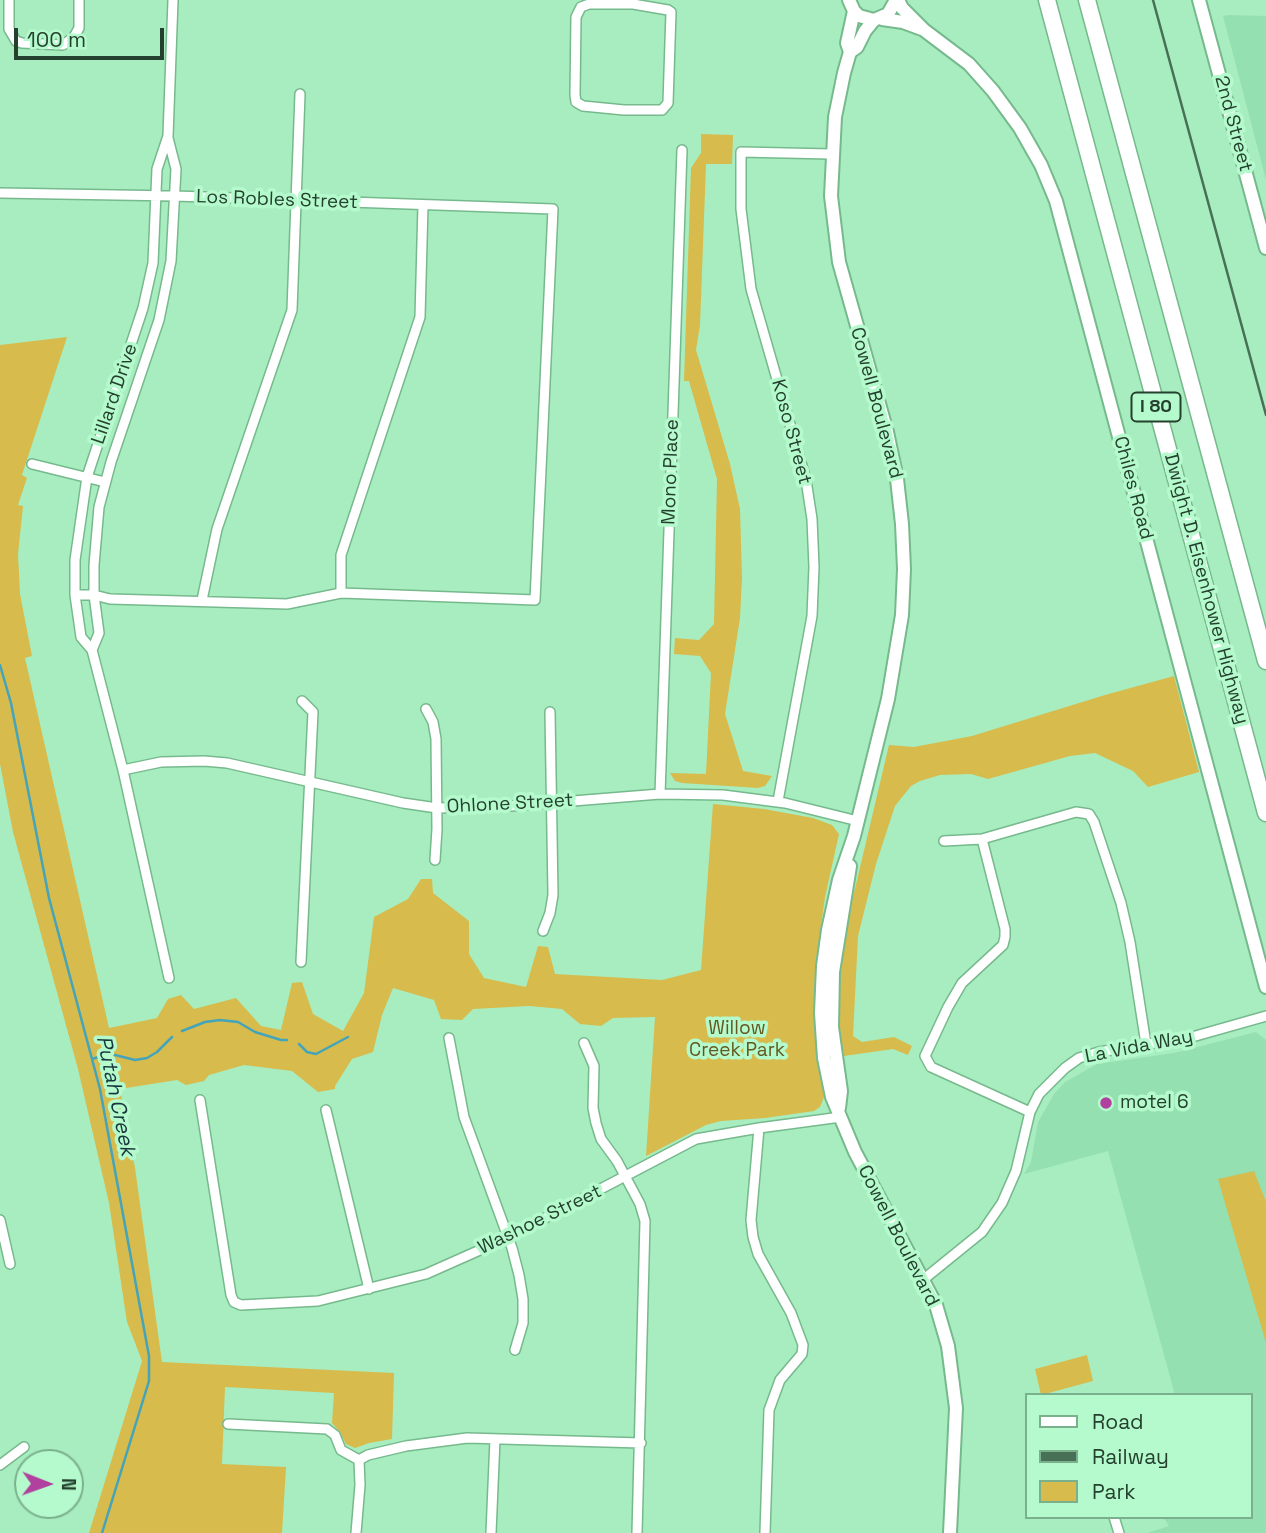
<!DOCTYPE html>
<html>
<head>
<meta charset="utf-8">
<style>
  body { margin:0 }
  #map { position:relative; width:1266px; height:1533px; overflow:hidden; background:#a8edbf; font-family:"Space Grotesk",sans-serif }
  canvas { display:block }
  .legend { position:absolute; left:1025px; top:1393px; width:228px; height:126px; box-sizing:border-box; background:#b5facc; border:2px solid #7bb08d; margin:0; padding:9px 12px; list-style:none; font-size:21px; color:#24402e }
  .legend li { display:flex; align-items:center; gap:14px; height:35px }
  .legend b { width:35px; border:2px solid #7bb08d }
  .north { position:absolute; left:14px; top:1449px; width:70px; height:70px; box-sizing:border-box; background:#b5facc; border:2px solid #7bb08d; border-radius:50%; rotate:91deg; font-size:19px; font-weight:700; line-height:28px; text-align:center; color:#24402e }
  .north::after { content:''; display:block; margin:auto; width:24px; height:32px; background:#b1419e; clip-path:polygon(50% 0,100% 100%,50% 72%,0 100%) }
  .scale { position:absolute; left:14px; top:28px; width:150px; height:32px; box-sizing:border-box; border:4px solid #24402e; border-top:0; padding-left:9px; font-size:21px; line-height:24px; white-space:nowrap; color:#24402e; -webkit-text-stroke:5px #b5facc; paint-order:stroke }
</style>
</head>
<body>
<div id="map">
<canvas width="1266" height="1533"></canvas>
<ul class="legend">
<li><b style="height:9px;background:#fff"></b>Road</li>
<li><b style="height:9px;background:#487056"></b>Railway</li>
<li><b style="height:19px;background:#d7bb4c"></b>Park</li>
</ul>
<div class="north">N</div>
<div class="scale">100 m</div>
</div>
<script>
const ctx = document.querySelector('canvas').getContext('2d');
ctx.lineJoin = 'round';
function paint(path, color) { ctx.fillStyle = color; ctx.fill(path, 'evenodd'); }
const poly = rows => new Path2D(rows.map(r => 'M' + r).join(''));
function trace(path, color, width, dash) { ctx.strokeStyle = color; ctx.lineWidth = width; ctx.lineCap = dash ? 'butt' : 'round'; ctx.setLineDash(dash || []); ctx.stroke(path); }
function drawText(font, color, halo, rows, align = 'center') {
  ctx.font = font + ' "Space Grotesk",sans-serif'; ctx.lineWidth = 7; ctx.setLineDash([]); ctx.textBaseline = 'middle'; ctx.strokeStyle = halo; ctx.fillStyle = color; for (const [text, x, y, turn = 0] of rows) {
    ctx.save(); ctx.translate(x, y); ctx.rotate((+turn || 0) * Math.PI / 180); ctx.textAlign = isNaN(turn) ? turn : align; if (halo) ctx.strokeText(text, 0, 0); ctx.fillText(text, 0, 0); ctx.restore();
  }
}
const built = poly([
  [1229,15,1266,16,1266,180,1223,16],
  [1256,1032,1266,1040,1266,1533,1147,1533,1169,1526,1163,1517,1250,1517,1250,1395,1175,1395,1108,1151,1024,1174,1031,1162,1038,1122,1054,1094,1065,1082,1097,1064,1174,1053]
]);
const green = poly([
  [701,134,733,135,732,164,706,164,700,325,696,350,730,464,740,509,742,578,740,618,725,714,743,771,772,776,765,786,758,788,682,783,675,781,670,773,706,774,711,673,700,656,674,654,675,638,699,640,714,624,717,479,689,381,684,381,691,168,701,153],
  [67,337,22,475,27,478,18,505,23,506,18,554,20,594,32,656,25,658,109,1028,157,1018,168,999,181,995,194,1009,236,998,261,1026,281,1030,292,983,302,982,313,1014,343,1031,364,993,374,917,408,899,421,879,432,879,433,893,469,921,469,954,484,978,526,987,538,946,548,947,555,974,662,980,701,970,713,804,764,809,813,818,832,825,839,834,825,897,815,970,815,1034,824,1097,820,1107,814,1111,765,1118,721,1121,706,1125,646,1156,655,1017,613,1018,601,1026,580,1024,562,1009,529,1006,473,1009,462,1020,441,1019,434,1000,393,988,382,1015,373,1052,352,1059,335,1086,335,1089,318,1092,292,1071,244,1065,209,1075,204,1081,186,1085,177,1080,120,1089,135,1168,162,1362,394,1373,392,1439,369,1443,355,1448,346,1444,340,1432,332,1423,334,1393,225,1387,222,1464,286,1467,282,1533,89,1533,142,1361,127,1322,109,1203,78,1069,13,832,0,764,0,345],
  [1174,676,1199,772,1148,787,1133,771,1095,753,1070,756,988,779,971,774,940,775,920,781,911,786,895,806,876,864,858,936,853,1036,862,1042,894,1037,912,1046,908,1055,893,1049,844,1056,840,1036,839,995,844,935,889,745,914,747,972,736,1105,695],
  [1254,1171,1266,1202,1266,1343,1218,1179],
  [1087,1355,1093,1381,1041,1395,1035,1369]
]);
const stream = poly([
  [0,665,11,703,49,898,100,1089,149,1356,149,1381,102,1533],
  [182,1031,205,1022,220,1020,238,1022,255,1032,281,1040,287,1040],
  [299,1044,307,1052,316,1054,348,1037],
  [115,1055,135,1060,147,1058,157,1052,172,1037],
  [92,1059,102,1056]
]);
const street = poly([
  [9,0,9,29,16,41,22,43,63,45,74,37,79,28,79,0],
  [633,4,668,10,671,12,668,103,662,110,624,110,583,106,576,102,575,95,576,17,581,7,589,4,633,4,633,0],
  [0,193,175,196,553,209,535,600,341,593,287,604,110,599,94,595,75,595],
  [32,464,105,482],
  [341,593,341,555,420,317,423,205],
  [202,600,217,529,292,310,300,94],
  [92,650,99,633,94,595,94,565,99,507,111,462,159,320,171,261,176,169,168,138],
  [426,709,433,722,436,739,437,829,435,860],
  [123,770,161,762,204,761,227,763,403,803,437,808,511,806,660,794,723,795,785,803,858,821],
  [660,794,682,150],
  [778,801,812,616,814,567,812,519,806,480,751,289,741,209,741,152,831,154],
  [982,839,1005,929,1005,937,1003,945,962,983,948,1007,925,1056,931,1067,1030,1112],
  [944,841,982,839,1076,812,1089,814,1094,822,1121,903,1130,942,1146,1044],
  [543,931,550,913,553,895,550,712],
  [301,962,313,712,302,701],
  [169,978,123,770,92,650,81,637,75,595,75,560,87,477,143,308,153,263,157,169,168,136,173,0],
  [449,1038,464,1117,512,1248,519,1275,523,1299,523,1323,515,1350],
  [584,1043,594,1066,593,1108,596,1123,601,1139,617,1161,640,1204,645,1221,637,1533],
  [200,1100,231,1295,234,1302,241,1305,318,1301,426,1274,507,1238,696,1139,759,1128,841,1117],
  [326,1110,369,1289],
  [759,1128,751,1220,753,1237,758,1254,791,1313,803,1345,802,1354,780,1380,769,1410,765,1533],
  [0,1220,10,1264],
  [924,1279,982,1232,1002,1203,1016,1171,1030,1112,1039,1094,1065,1068,1079,1058,1099,1052,1192,1037,1266,1016],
  [228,1424,327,1429,335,1435,341,1450,359,1460],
  [359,1460,368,1455,406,1446,467,1438,641,1443],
  [0,1465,24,1447],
  [1114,1517,1119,1533],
  [356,1533,360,1485,359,1460],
  [491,1533,495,1439]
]);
const secondary = poly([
  [849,0,854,11,859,16,874,20,888,14,896,0],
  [898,0,902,8,924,30,969,64,993,91,1020,128,1041,165,1056,201,1266,987],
  [1199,0,1266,248],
  [882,19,903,22,922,29],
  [874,20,865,31,857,47,850,52,844,73,835,117,831,196,839,262,887,432,897,479,902,524,904,569,902,615,888,699,854,836,839,880,828,930,823,966,821,1013,824,1058,832,1097,855,1152,936,1305,948,1346,956,1408,950,1533],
  [850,52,847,43,854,11],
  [839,1108,841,1091,832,1027,833,972,850,866]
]);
const highway = poly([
  [1047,0,1266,813],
  [1087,0,1266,661]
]);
const rail = poly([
  [1153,0,1266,415]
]);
const markers = [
  [1106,1103,7,"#b1419e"]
];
const shields = [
  [1156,407,49]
];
const shieldNames = [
  ["I 80",1156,407]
];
const streetNames = [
  ["2nd Street",1233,124,75],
  ["Los Robles Street",277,200,2],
  ["Lillard Drive",115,394,-71],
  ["Cowell Boulevard",876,403,75],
  ["Koso Street",791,432,75],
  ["Mono Place",671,472,-88],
  ["Chiles Road",1133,488,75],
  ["Dwight D. Eisenhower Highway",1206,589,75],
  ["Ohlone Street",510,804,-3],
  ["La Vida Way",1139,1047,-11],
  ["Washoe Street",540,1220,-26],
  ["Cowell Boulevard",898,1236,63]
];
const parkNames = [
  ["Willow",737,1029],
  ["Creek Park",737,1051]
];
const poiNames = [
  ["motel 6",1120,1103]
];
const waterNames = [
  ["Putah Creek",115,1096,78]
];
paint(built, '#95e0b0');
paint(green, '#d7bb4c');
trace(stream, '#44a4ba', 2.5);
trace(street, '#76b98d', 12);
trace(secondary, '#76b98d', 16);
trace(highway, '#76b98d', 19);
trace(street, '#fff', 9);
trace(secondary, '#fff', 12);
trace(highway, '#fff', 16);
trace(rail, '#487056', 2.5);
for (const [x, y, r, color] of markers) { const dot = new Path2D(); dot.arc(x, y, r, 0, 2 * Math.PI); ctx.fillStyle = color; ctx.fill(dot); trace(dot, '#b5facc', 2.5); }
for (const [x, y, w] of shields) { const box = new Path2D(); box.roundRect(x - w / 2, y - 14.5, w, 29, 5); ctx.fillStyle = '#b5facc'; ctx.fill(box); trace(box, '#24402e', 2); }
drawText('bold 18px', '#24402e', null, shieldNames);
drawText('19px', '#24402e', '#b5facc', streetNames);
drawText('19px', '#655721', '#b5facc', parkNames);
drawText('19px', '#24402e', '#b5facc', poiNames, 'left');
drawText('italic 21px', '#18363d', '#b5facc', waterNames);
</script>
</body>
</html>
